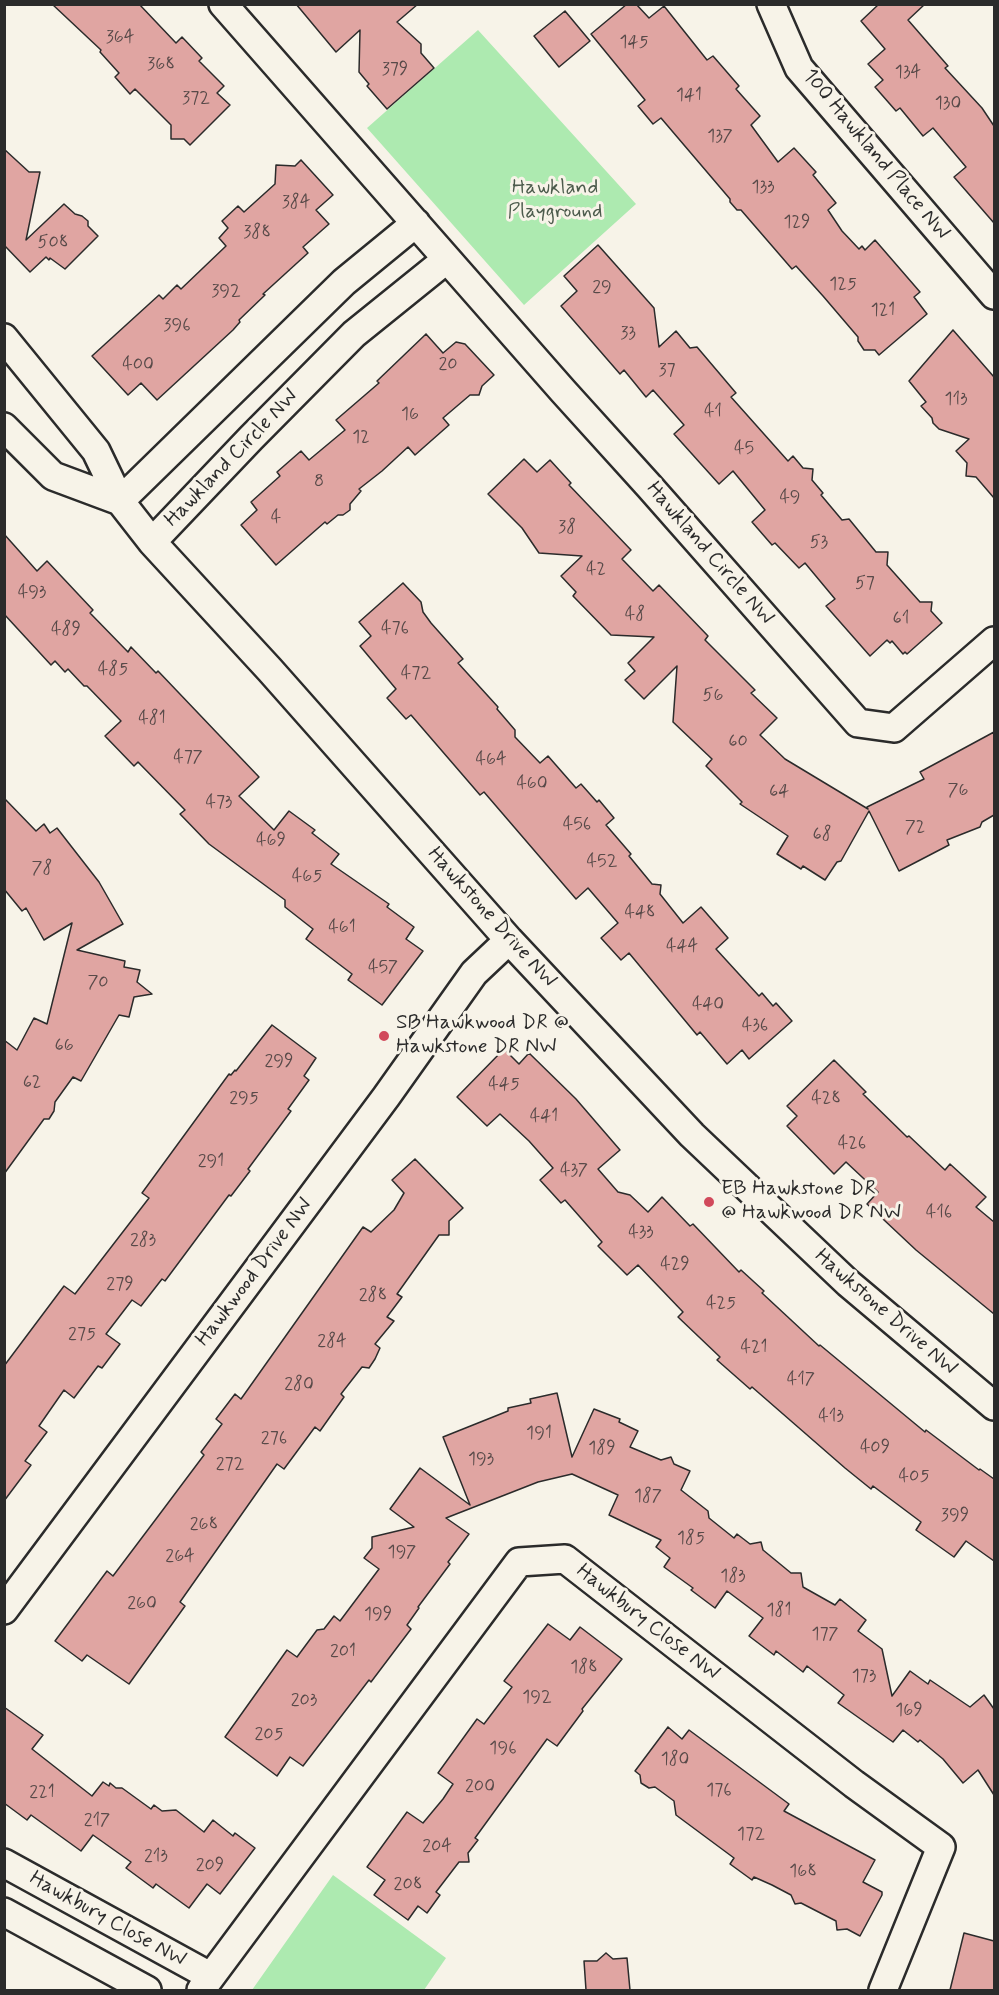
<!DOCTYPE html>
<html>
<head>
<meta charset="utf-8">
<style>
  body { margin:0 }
  #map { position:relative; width:999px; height:1995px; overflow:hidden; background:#f7f3e8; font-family:Mynerve,sans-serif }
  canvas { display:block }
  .frame { position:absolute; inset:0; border:6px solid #2b2b2b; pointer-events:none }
</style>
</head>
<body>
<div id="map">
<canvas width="999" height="1995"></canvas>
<div class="frame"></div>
</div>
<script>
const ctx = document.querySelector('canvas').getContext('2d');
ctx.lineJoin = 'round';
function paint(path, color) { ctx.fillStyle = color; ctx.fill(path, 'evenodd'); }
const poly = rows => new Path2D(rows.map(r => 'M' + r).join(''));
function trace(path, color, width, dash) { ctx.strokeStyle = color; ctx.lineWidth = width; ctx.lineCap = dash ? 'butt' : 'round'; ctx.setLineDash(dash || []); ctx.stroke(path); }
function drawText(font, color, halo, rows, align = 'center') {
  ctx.font = font + ' Mynerve,sans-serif'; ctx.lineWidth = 6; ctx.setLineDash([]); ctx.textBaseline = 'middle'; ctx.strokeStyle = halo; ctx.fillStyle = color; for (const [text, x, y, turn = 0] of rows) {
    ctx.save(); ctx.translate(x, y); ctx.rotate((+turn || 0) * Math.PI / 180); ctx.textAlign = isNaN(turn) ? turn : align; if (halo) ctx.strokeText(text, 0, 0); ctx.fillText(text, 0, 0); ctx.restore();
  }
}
const green = poly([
  [478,30,636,204,524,305,367,128],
  [333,1875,446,1958,424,1990,252,1990]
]);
const building = poly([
  [52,4,139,4,176,43,182,37,202,58,199,61,224,86,217,93,230,105,190,145,184,139,171,139,171,125,135,89,130,94,115,77,119,73,100,52,101,50,52,4],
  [296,4,418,4,397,22,421,44,421,53,434,68,387,109,367,86,369,84,359,72,360,30,336,52,296,4],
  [627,4,636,4,649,18,664,6,707,60,713,56,739,86,736,89,760,116,751,125,778,162,794,148,816,172,813,175,836,203,828,210,842,231,859,249,862,246,865,250,875,240,920,292,914,297,927,314,879,355,875,350,864,350,858,341,858,337,823,296,796,266,792,269,741,210,737,210,730,202,730,199,661,118,653,124,638,106,645,100,591,34,627,4],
  [879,4,925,4,908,20,948,66,945,68,982,108,994,126,994,223,954,177,966,167,933,128,923,136,900,108,896,111,875,87,883,80,868,64,885,49,861,21,879,4],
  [565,11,590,41,559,67,534,36,565,11],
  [4,149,29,172,40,172,26,240,64,204,75,214,82,216,88,221,88,226,98,236,65,269,50,258,49,260,46,257,30,272,4,245,4,149],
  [301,160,333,195,316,210,329,224,303,247,308,253,263,294,265,295,239,320,240,322,233,330,157,400,141,383,128,395,92,356,159,295,163,299,177,285,181,289,226,246,219,238,228,228,222,221,238,206,244,212,275,184,276,165,295,166,301,160],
  [598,245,654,308,659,347,676,331,690,348,697,347,736,393,731,397,788,461,793,456,803,468,813,469,812,480,823,493,821,495,842,520,849,519,876,552,888,552,887,565,920,602,932,602,931,611,942,623,907,654,905,652,903,654,892,641,890,643,887,640,870,656,826,606,835,599,805,563,799,568,775,543,772,545,752,522,765,510,733,471,719,484,674,434,684,425,653,390,646,397,624,370,620,374,561,306,577,291,564,276,598,245],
  [953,330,994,377,994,498,976,477,966,476,967,463,956,451,969,439,939,429,933,423,932,418,921,406,926,402,909,381,953,330],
  [426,334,443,353,456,342,465,344,494,375,482,386,479,395,470,395,443,418,449,425,415,455,408,447,382,471,359,489,361,491,350,504,350,510,343,515,338,515,327,524,325,522,276,565,241,525,257,510,251,502,280,476,277,472,301,451,309,460,345,430,336,420,379,383,377,381,426,334],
  [524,459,537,472,550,460,571,483,569,485,631,550,622,559,653,591,659,585,708,636,705,640,755,690,751,693,777,718,760,735,785,759,868,809,867,807,924,779,920,772,994,732,994,815,982,822,980,827,947,840,949,845,899,871,869,811,841,861,837,862,825,880,803,866,801,869,777,854,788,836,740,804,742,802,706,766,712,759,673,722,677,666,644,699,625,680,635,671,628,663,654,637,611,635,573,596,576,592,561,576,582,556,539,553,522,528,488,494,524,459],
  [4,534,37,571,47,561,93,610,90,613,128,652,131,647,156,673,158,671,259,777,239,796,274,830,289,811,315,830,312,833,339,854,331,864,389,904,387,907,414,927,406,939,423,951,382,1005,348,980,352,974,306,939,313,929,285,907,285,900,209,844,180,814,185,810,138,762,134,766,105,736,121,721,87,686,84,686,68,669,65,672,55,661,51,665,4,614,4,534],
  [403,583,421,602,423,612,431,623,463,659,458,663,498,707,497,709,515,730,515,737,540,763,548,756,576,788,581,784,597,802,599,800,614,818,606,825,631,854,629,856,652,884,661,885,660,894,683,923,701,907,728,938,716,949,759,996,762,993,773,1006,776,1003,792,1021,749,1059,742,1050,727,1064,700,1032,697,1035,629,953,621,960,601,938,618,923,588,888,576,899,484,792,480,795,411,715,406,719,387,698,396,689,360,646,371,636,359,622,403,583],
  [4,798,36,831,44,824,50,833,57,828,99,882,123,924,77,950,125,961,124,967,140,970,137,982,152,994,134,997,129,1017,119,1015,81,1081,73,1077,55,1102,54,1111,49,1119,44,1119,4,1174,4,1040,17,1050,34,1018,47,1024,72,923,44,940,26,908,22,911,4,889,4,798],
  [272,1025,316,1058,304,1076,309,1080,288,1109,291,1111,248,1169,250,1171,231,1196,229,1195,165,1281,162,1279,141,1306,132,1300,106,1334,120,1344,102,1368,98,1366,74,1398,64,1390,39,1426,47,1432,25,1461,31,1465,4,1501,4,1366,64,1286,75,1294,149,1198,142,1193,229,1074,231,1075,235,1070,236,1071,272,1025],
  [504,1049,519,1064,529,1053,576,1099,620,1150,598,1169,618,1192,630,1195,648,1212,662,1197,690,1226,693,1224,739,1272,741,1270,764,1291,762,1293,819,1346,820,1345,925,1432,926,1430,979,1470,980,1469,994,1479,994,1561,966,1541,954,1557,916,1530,921,1522,873,1486,871,1489,845,1468,752,1387,750,1389,717,1360,720,1357,678,1317,683,1312,638,1265,627,1275,598,1246,602,1242,565,1200,561,1203,540,1180,553,1168,529,1141,500,1114,487,1126,457,1097,504,1049],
  [834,1060,866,1092,863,1094,907,1137,909,1136,945,1170,950,1164,986,1197,976,1207,994,1222,994,1314,916,1250,867,1204,878,1192,846,1162,834,1174,787,1126,797,1116,787,1106,834,1060],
  [415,1159,463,1208,449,1221,449,1235,439,1235,397,1294,402,1297,387,1317,394,1321,375,1344,380,1348,375,1359,369,1368,362,1367,341,1394,344,1397,320,1431,315,1427,284,1469,277,1464,180,1602,185,1606,129,1684,87,1655,82,1661,55,1641,107,1571,113,1576,156,1519,204,1455,201,1452,222,1424,216,1419,235,1394,241,1399,363,1227,371,1232,394,1210,404,1193,392,1180,415,1159],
  [557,1393,572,1457,594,1409,620,1419,619,1422,638,1431,630,1447,661,1460,671,1457,674,1464,690,1471,681,1490,708,1511,709,1518,734,1538,737,1534,750,1544,761,1542,763,1550,791,1573,801,1573,803,1587,835,1605,840,1599,866,1620,858,1631,882,1649,892,1696,910,1671,928,1684,930,1680,970,1707,984,1695,994,1709,994,1795,978,1770,963,1783,943,1759,920,1740,918,1742,903,1730,893,1742,838,1703,844,1695,807,1666,803,1672,776,1651,774,1655,749,1636,763,1618,727,1591,715,1608,691,1590,693,1588,664,1567,670,1558,656,1547,661,1540,609,1515,618,1495,572,1474,538,1482,446,1518,469,1534,448,1562,450,1564,418,1607,419,1608,407,1625,411,1629,371,1682,369,1680,303,1766,290,1757,277,1776,225,1737,287,1650,297,1657,317,1630,324,1629,334,1616,340,1621,379,1569,364,1558,372,1548,372,1537,414,1527,390,1509,420,1468,470,1505,443,1437,508,1411,508,1408,531,1403,530,1399,557,1393],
  [548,1624,570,1640,580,1627,622,1659,582,1709,583,1711,557,1746,547,1739,475,1838,478,1840,468,1853,469,1862,459,1862,436,1892,440,1895,427,1913,418,1906,408,1920,374,1895,385,1880,367,1867,407,1812,423,1823,443,1799,453,1784,438,1773,477,1719,484,1724,512,1687,504,1681,548,1624],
  [4,1707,43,1735,32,1749,92,1796,103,1782,109,1786,110,1783,116,1788,122,1788,151,1809,154,1805,162,1811,176,1810,204,1832,213,1820,233,1836,235,1833,255,1848,220,1894,207,1884,189,1908,156,1884,153,1888,126,1868,131,1862,93,1835,81,1851,31,1815,27,1820,4,1803,4,1707],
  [668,1727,682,1739,689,1730,789,1804,784,1811,875,1860,863,1882,882,1892,882,1895,860,1936,847,1929,837,1930,836,1921,801,1903,795,1904,791,1895,772,1885,754,1877,752,1880,730,1864,734,1858,676,1815,674,1801,655,1787,649,1788,641,1783,640,1775,635,1771,668,1727],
  [964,1933,994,1941,994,1990,950,1990,964,1933],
  [606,1953,613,1959,627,1958,630,1990,586,1990,584,1961,597,1961,606,1953]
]);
const minor = poly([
  [223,4,563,391,649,486,858,723,894,728,994,641],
  [771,4,799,68,994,295],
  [4,338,96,451,120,501,152,542,270,670,509,940,692,1135,848,1283,994,1406],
  [4,427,53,476,120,501],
  [120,501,344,282,416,223],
  [152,542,251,438,354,334,447,259],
  [4,1610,386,1097,474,973,509,940],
  [4,1863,210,1976],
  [4,1912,147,1990],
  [201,1990,519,1562,565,1559,854,1784,941,1847,883,1990]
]);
const markers = [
  [384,1036,6,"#d1495b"],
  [709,1202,6,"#d1495b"]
];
const numberNames = [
  ["364",120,38],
  ["145",634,43],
  ["368",161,65],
  ["379",395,70],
  ["134",908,73],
  ["141",689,96],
  ["372",196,99],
  ["130",948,104],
  ["137",720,137],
  ["133",763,188],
  ["384",296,203],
  ["129",797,223],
  ["388",257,233],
  ["508",53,243],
  ["125",843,285],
  ["29",602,288],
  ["392",226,292],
  ["121",883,311],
  ["396",177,326],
  ["33",628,334],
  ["400",138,365],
  ["20",448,365],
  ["37",667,371],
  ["113",956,400],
  ["41",713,412],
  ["16",410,415],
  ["12",361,438],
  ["45",744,449],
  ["8",319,482],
  ["49",790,498],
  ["4",276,518],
  ["38",567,528],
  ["53",819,543],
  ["42",596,570],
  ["57",865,584],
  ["493",32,593],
  ["48",635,615],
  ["61",901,619],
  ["476",395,629],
  ["489",66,630],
  ["485",113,670],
  ["472",416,674],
  ["56",713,696],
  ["481",152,719],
  ["60",738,742],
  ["477",188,758],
  ["464",491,760],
  ["460",532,784],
  ["76",958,791],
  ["64",779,792],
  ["473",219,803],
  ["456",577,825],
  ["72",915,828],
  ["68",822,835],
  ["469",271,841],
  ["452",602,862],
  ["78",42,869],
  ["465",307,877],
  ["448",640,913],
  ["461",342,928],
  ["444",682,947],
  ["457",383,968],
  ["70",98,983],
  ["440",708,1005],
  ["436",755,1026],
  ["66",64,1046],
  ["299",279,1062],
  ["62",32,1083],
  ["445",504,1085],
  ["295",244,1099],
  ["428",826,1099],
  ["441",544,1117],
  ["426",852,1144],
  ["291",211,1162],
  ["437",574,1171],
  ["416",939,1213],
  ["433",641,1233],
  ["283",143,1241],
  ["429",675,1265],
  ["279",120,1285],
  ["288",373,1296],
  ["425",721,1304],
  ["275",82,1335],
  ["284",332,1342],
  ["421",754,1348],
  ["417",801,1380],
  ["280",299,1385],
  ["413",831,1417],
  ["191",539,1434],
  ["276",274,1439],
  ["409",875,1448],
  ["189",602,1449],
  ["193",481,1460],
  ["272",230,1465],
  ["405",914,1477],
  ["187",648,1497],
  ["399",955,1516],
  ["268",204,1525],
  ["185",691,1539],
  ["197",402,1553],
  ["264",180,1557],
  ["183",733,1577],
  ["260",142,1604],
  ["181",779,1611],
  ["199",378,1615],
  ["177",825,1635],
  ["201",343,1652],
  ["188",584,1668],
  ["173",864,1677],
  ["192",537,1698],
  ["203",304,1701],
  ["169",909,1711],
  ["205",269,1735],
  ["196",503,1749],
  ["180",675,1760],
  ["200",480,1787],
  ["176",719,1791],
  ["221",42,1793],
  ["217",97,1821],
  ["172",751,1835],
  ["204",437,1847],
  ["213",156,1857],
  ["209",210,1866],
  ["168",803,1872],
  ["208",408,1885]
];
const streetNames = [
  ["100 Hawkland Place NW",875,155,50],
  ["Hawkland Circle NW",232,459,-46],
  ["Hawkland Circle NW",709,554,49],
  ["Hawkstone Drive NW",491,918,48],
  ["Hawkwood Drive NW",255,1273,-53],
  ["Hawkstone Drive NW",885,1313,41],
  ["Hawkbury Close NW",647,1623,38],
  ["Hawkbury Close NW",107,1920,29]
];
const parkNames = [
  ["Hawkland",555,189],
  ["Playground",555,213]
];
const poiNames = [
  ["SB Hawkwood DR @",396,1024],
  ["Hawkstone DR NW",396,1048],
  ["EB Hawkstone DR",721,1190],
  ["@ Hawkwood DR NW",721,1214]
];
paint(green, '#adeab0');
paint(building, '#e0a5a2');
trace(building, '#2b2b2b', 1.5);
trace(minor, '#2b2b2b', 32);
trace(minor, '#f7f3e8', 27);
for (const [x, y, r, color] of markers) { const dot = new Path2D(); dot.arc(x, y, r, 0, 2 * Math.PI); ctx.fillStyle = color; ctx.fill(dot); trace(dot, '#f7f3e8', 2); }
drawText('18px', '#584a49', null, numberNames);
drawText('21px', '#2b2b2b', '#f7f3e8', streetNames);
drawText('21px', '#4c5b4c', '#f7f3e8', parkNames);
drawText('21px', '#2b2b2b', '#f7f3e8', poiNames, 'left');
</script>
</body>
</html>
